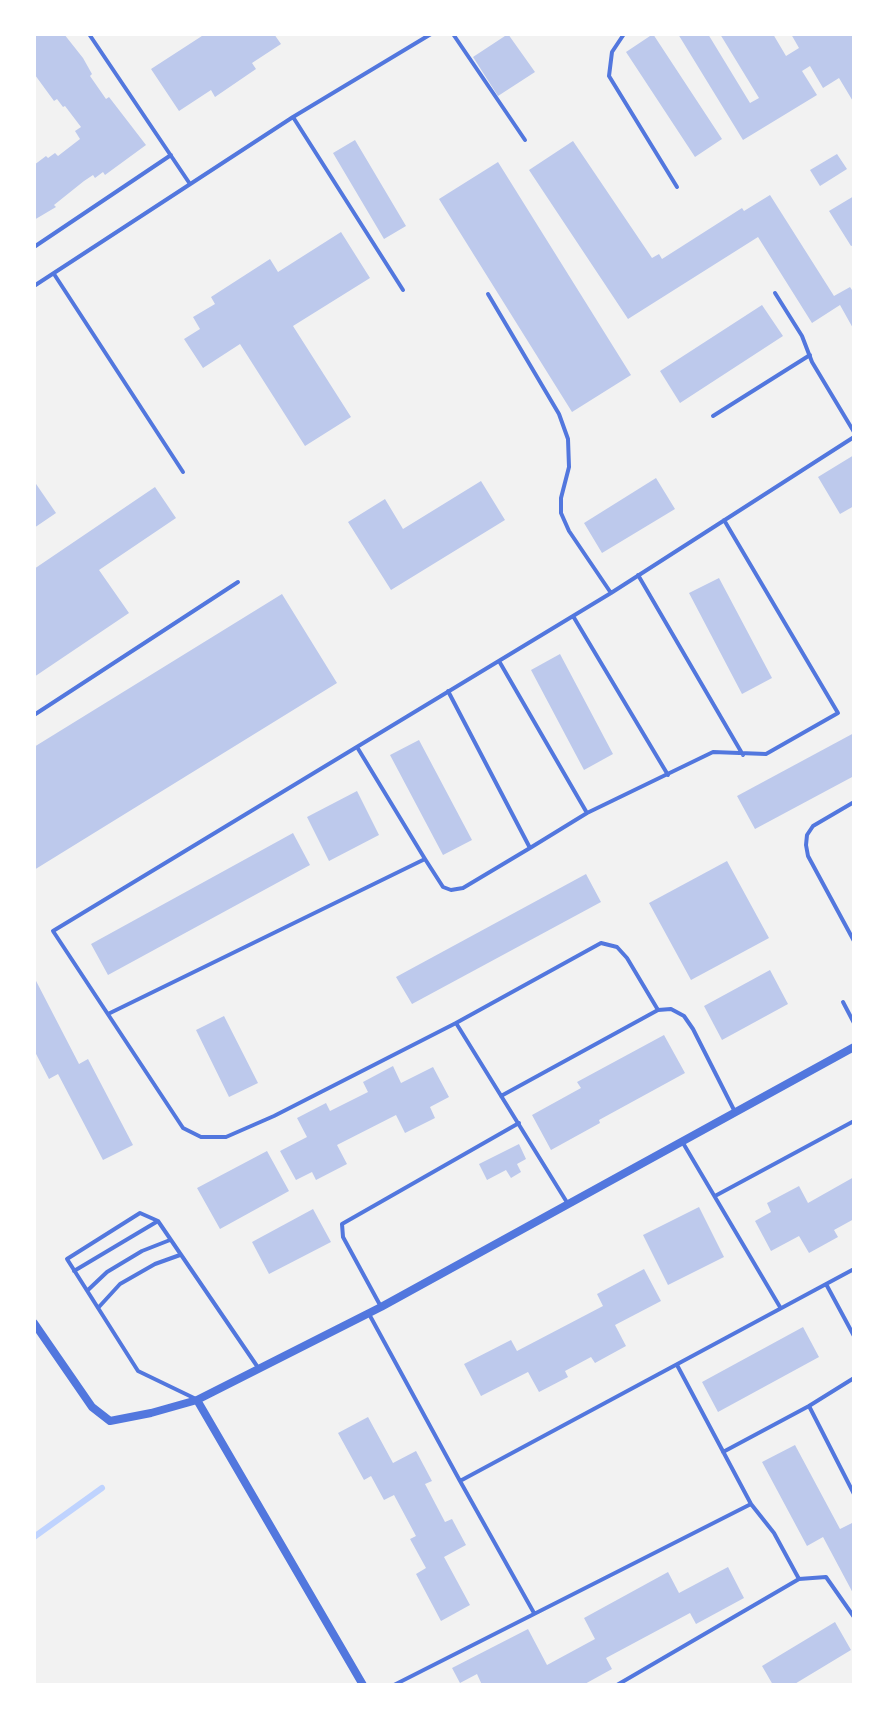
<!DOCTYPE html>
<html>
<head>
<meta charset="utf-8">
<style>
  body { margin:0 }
  #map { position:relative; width:888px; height:1719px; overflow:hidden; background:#f2f2f2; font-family:Barlow,sans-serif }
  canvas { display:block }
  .frame { position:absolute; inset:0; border:36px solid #fff; pointer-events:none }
</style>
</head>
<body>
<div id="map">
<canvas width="888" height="1719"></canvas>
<div class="frame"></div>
</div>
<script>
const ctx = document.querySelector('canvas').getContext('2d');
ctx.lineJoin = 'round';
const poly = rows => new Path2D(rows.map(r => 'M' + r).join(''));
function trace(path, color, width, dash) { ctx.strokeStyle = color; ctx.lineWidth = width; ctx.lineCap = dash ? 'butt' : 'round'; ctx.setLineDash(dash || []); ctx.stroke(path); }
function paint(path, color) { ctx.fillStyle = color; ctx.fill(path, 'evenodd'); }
const stream = poly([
  [34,1537,102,1488]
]);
const building = poly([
  [34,34,64,34,83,58,92,74,90,76,106,99,109,97,146,145,105,175,103,172,95,178,93,175,84,181,54,205,56,207,34,220,34,165,46,156,48,158,55,153,58,156,80,139,75,131,81,127,65,106,63,107,57,99,54,101,35,75],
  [205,34,274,34,281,44,252,63,256,69,215,97,211,90,179,111,151,69],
  [508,34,535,72,498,96,473,57],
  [653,34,722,139,695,157,626,52],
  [678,34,708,34,750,103,759,98,720,34,773,34,786,56,799,48,791,34,854,34,854,103,839,78,823,88,810,66,802,71,817,95,743,140],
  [355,140,406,226,384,239,333,153],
  [573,141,652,258,659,254,662,259,742,208,744,211,770,195,834,296,850,287,854,293,854,330,840,305,812,323,758,237,628,319,529,170],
  [837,154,847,169,820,186,810,170],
  [498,162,631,375,572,412,439,199],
  [854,196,854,245,851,246,829,211],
  [341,232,370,278,293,326,351,417,305,446,240,344,203,368,184,339,200,329,193,317,215,304,211,297,270,259,278,272],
  [762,305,783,336,680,403,660,371],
  [854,455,854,506,840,514,818,477],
  [656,478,675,509,602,553,584,523],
  [34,481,56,513,34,528],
  [481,481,505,520,391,590,348,522,385,499,403,529],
  [155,487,176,518,99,570,129,613,34,677,34,569],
  [719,578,772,678,742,694,689,593],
  [282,594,337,683,34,870,34,747],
  [560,654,613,754,584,770,531,670],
  [854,733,854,776,755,829,737,796],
  [419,740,472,840,443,855,390,755],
  [357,791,379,835,329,861,307,817],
  [293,833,310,865,108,975,91,944],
  [727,861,769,938,691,980,649,903],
  [586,874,601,902,412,1004,396,977],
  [770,970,788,1004,722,1040,704,1006],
  [34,977,79,1064,88,1059,133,1145,103,1160,58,1074,49,1079,34,1050],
  [224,1016,258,1083,229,1097,196,1030],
  [664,1035,685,1073,599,1120,600,1123,551,1150,532,1115,581,1088,577,1082],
  [393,1066,401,1083,433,1067,449,1097,430,1107,435,1118,405,1133,396,1115,337,1145,347,1164,316,1180,312,1172,296,1180,280,1151,307,1137,297,1118,326,1103,330,1111,368,1092,363,1082],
  [519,1144,526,1159,517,1164,521,1172,511,1178,506,1170,487,1180,479,1164],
  [267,1151,289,1191,220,1229,197,1188],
  [854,1177,854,1219,834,1230,838,1237,809,1253,799,1236,771,1251,755,1221,771,1212,767,1203,799,1186,808,1203],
  [699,1207,724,1257,668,1285,643,1235],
  [313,1209,331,1242,269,1274,252,1242],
  [644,1269,661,1301,615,1325,626,1346,595,1363,591,1357,565,1371,568,1377,539,1392,528,1372,481,1396,464,1364,511,1340,517,1351,603,1306,597,1294],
  [803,1327,819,1357,718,1412,702,1382],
  [368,1417,393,1463,416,1451,432,1481,425,1484,445,1522,452,1519,466,1545,444,1557,470,1605,441,1621,416,1574,426,1568,410,1539,416,1536,394,1495,384,1500,371,1476,364,1480,338,1433],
  [795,1445,840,1529,854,1522,854,1595,823,1537,807,1546,762,1462],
  [728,1567,744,1598,696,1624,690,1613,606,1658,612,1669,583,1685,482,1685,477,1674,460,1683,452,1668,528,1629,547,1665,595,1639,584,1618,668,1572,679,1593],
  [835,1622,851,1650,793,1685,773,1685,762,1666]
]);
const service = poly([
  [89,34,190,184],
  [453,34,525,140],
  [624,34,612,52,609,76,677,187],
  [293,117,403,290],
  [34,247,171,155],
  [54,274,183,472],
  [34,286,293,117,431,34],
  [775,293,802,336,812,362,854,432],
  [488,294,559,414,568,439,569,467,561,498,561,513,569,531,611,593],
  [713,416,810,355],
  [638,575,743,755],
  [573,616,668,775],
  [499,661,587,813],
  [34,715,238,582],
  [854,802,813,826,807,835,806,845,808,856,854,941],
  [530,848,587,813,713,752,766,754,838,713,724,520],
  [425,859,443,887,451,890,463,888,530,848,448,691],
  [843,1002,854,1023],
  [108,1014,425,859,357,747],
  [456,1023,601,943,617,947,627,958,658,1010],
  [501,1096,658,1010,671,1009,684,1016,693,1029,735,1112],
  [683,1143,780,1307],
  [715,1196,854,1121],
  [568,1204,456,1023,274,1116,226,1137,201,1137,183,1128,53,931,611,593,854,437],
  [74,1271,158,1221],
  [826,1284,854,1336],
  [88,1290,107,1272,142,1251,170,1240],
  [380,1305,343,1237,342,1224,519,1123],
  [98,1308,120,1284,155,1264,180,1255],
  [369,1314,460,1481],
  [677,1365,751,1504,774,1533,799,1579],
  [196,1399,138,1371,67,1259,140,1213,158,1221,259,1369],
  [809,1406,854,1494],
  [723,1452,809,1406,854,1378],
  [534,1613,460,1481,854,1269],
  [394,1685,751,1504],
  [617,1685,799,1579,826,1577,854,1617]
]);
const minor = poly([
  [34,1323,92,1407,110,1421,151,1413,197,1400,381,1307,854,1047],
  [197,1400,363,1685]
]);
trace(stream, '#bfd3fe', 6);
paint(building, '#bdc9ec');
trace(service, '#5277de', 4);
trace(minor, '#5277de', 8);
</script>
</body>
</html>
